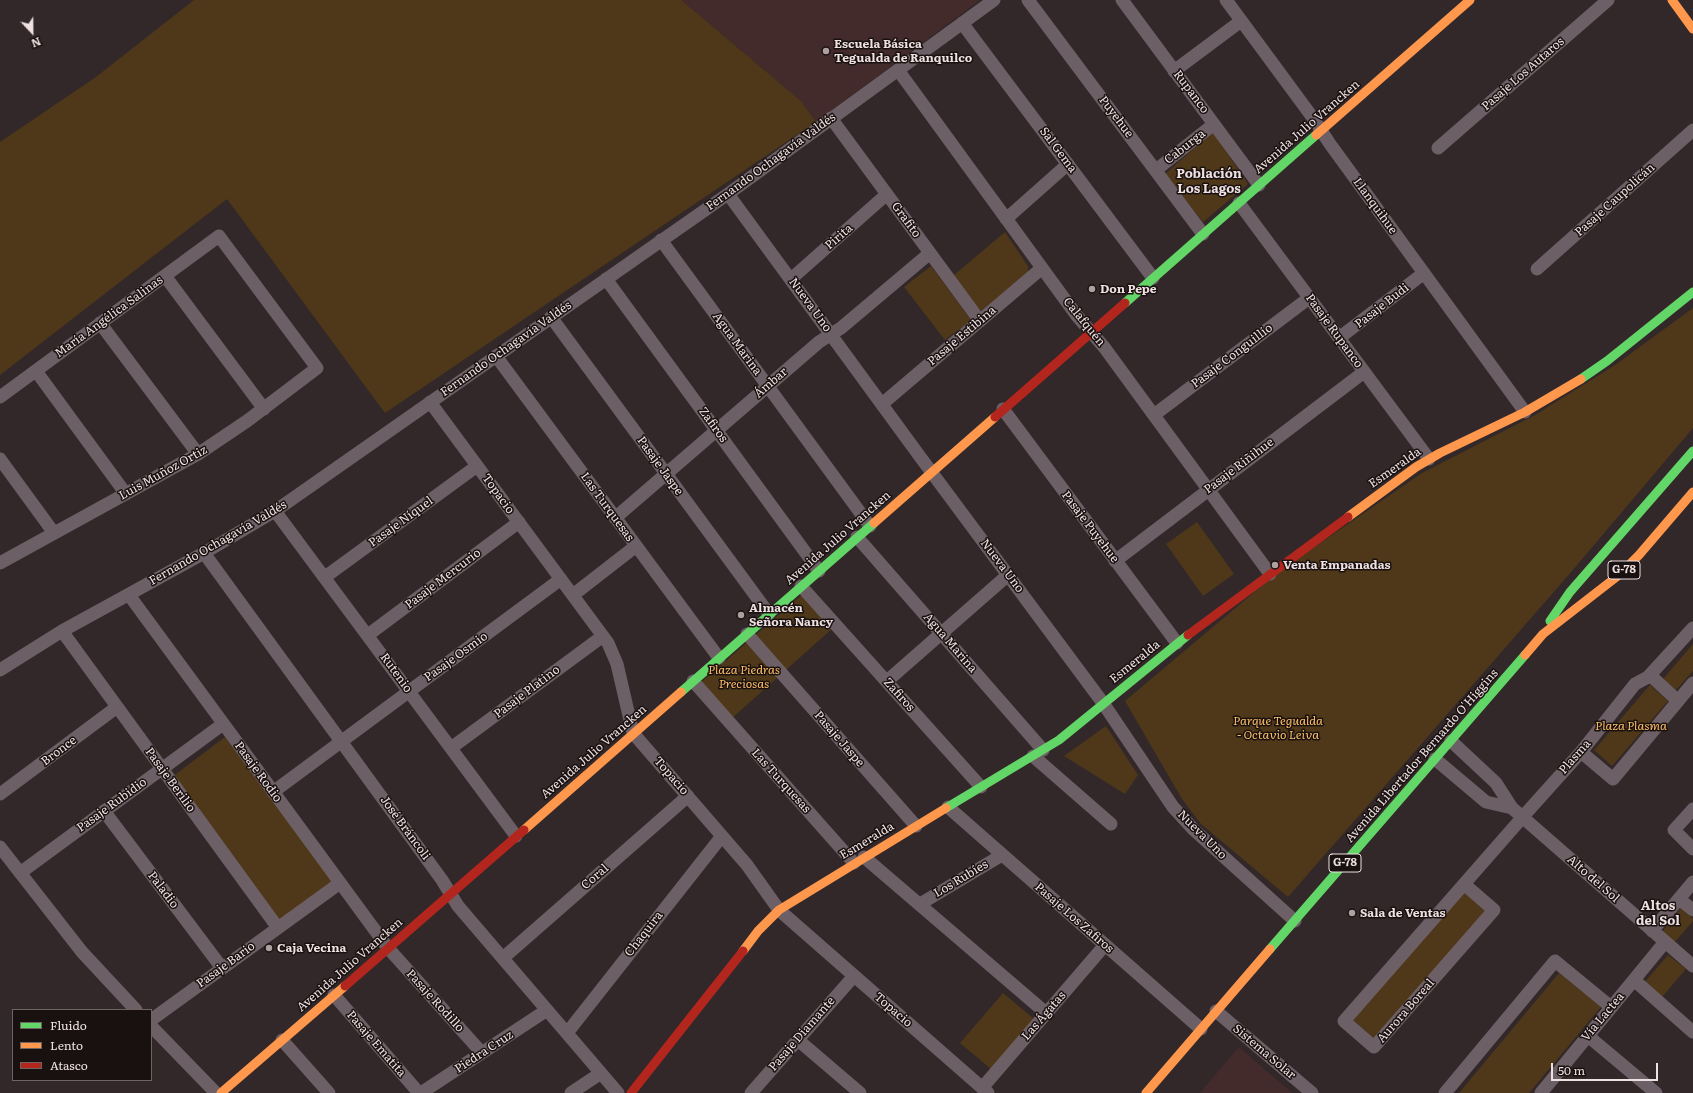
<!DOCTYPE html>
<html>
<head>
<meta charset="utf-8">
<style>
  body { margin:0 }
  #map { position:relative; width:1693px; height:1093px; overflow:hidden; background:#332829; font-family:Literata,serif }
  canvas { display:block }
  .legend { position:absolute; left:12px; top:1009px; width:140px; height:72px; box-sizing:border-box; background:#191010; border:1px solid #6f6464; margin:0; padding:5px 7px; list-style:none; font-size:12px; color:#efe1e2 }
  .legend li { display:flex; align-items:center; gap:8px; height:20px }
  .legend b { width:20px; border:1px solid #6f6464 }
  .north { position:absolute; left:12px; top:12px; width:40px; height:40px; -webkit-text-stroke:3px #191010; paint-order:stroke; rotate:158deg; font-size:11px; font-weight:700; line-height:16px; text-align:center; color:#efe1e2 }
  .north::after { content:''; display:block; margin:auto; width:14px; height:18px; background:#efe1e2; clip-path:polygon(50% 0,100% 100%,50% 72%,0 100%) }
  .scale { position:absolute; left:1551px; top:1063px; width:107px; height:18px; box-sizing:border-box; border:2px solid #efe1e2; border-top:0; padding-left:5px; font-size:12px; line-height:14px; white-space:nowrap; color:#efe1e2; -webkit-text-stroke:3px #191010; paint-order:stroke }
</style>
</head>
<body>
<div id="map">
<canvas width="1693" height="1093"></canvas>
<ul class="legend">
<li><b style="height:5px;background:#63d668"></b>Fluido</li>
<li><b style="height:5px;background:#ff974d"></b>Lento</li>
<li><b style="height:5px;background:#b3261e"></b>Atasco</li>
</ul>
<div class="north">N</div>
<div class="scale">50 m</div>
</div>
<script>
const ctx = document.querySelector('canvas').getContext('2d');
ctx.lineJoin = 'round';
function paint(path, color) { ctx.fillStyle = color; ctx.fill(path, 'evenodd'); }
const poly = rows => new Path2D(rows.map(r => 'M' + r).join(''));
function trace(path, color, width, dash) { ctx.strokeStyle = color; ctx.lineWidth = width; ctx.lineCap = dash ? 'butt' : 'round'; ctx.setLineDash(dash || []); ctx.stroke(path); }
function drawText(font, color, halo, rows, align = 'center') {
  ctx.font = font + ' Literata,serif'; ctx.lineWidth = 3; ctx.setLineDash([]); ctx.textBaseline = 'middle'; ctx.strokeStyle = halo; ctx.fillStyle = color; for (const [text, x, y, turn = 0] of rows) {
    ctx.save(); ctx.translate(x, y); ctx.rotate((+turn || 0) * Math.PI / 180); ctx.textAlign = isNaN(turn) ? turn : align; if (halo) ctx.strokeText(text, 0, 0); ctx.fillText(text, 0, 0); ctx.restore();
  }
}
const built = poly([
  [681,0,980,0,816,122,801,101],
  [1239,1047,1292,1093,1200,1093]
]);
const green = poly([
  [194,0,681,0,801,101,816,122,385,413,227,199,0,375,0,142,96,77],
  [1213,132,1248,184,1203,222,1165,174],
  [1005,232,1028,266,1028,272,983,310,978,310,954,275],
  [931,266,971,320,945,340,904,287],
  [1693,308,1693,428,1572,571,1288,897,1201,824,1182,799,1125,701,1277,573,1422,473,1535,415,1615,365],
  [1197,522,1234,574,1203,596,1166,544],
  [804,593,834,627,731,719,698,685],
  [1693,644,1693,671,1676,690,1663,679],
  [1650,685,1668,701,1612,766,1594,750],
  [1106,726,1138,775,1125,794,1064,756],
  [225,737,334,882,281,922,172,777],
  [1465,891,1487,910,1374,1038,1352,1019],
  [1681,908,1693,919,1693,921,1674,943,1662,932],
  [1668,955,1686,969,1662,997,1644,983],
  [1559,973,1601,1007,1529,1093,1459,1093],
  [1003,993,1034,1019,991,1069,960,1043]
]);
const street = poly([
  [1028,0,1203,234],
  [1122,0,1259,185],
  [1226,0,1313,118,1330,144,1525,412],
  [962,23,1153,278],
  [898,70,1077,316,1104,347,1270,574],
  [1174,71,1241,21],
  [831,118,980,321],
  [1438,148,1608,0],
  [1156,170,1214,124],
  [728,194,921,458,1103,703,1173,807,1194,830,1295,921],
  [1239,203,1429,459],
  [1006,219,1068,164],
  [661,240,870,526],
  [1537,269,1693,130],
  [165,276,264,409],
  [606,279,819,571],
  [791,279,887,194],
  [551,317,769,614],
  [100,323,198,454],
  [1339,338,1424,273],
  [496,356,719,658],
  [36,371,126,494],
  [0,397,219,236,317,368,247,421,198,454,0,563],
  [430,402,608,643,617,664,633,733,747,865,779,910,988,1093],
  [882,404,1042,268],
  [1003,409,1177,643],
  [1154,415,1309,298],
  [0,459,54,533],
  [275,511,516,836],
  [615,518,819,342,841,328,930,253],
  [857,537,1043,750],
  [204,553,442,880,458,906,618,1093],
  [1115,561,1364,372],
  [325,577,477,466],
  [801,586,981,787],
  [129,595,388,948,482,1053],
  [573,595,636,546],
  [62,631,278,928],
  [747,634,916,826],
  [368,635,519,522],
  [0,670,62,631,204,553,275,511,728,194,994,0],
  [1650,675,1678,701],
  [693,681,854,863],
  [887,681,1008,575],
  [1451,741,1496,783,1512,808,1693,966],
  [451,748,603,636],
  [1581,752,1613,779,1693,683],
  [1033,756,1111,824],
  [1435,759,1486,802,1512,808],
  [273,792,561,579],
  [0,794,117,707],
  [948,807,1201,1029],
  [1693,809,1674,830,1693,849],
  [104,811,222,968],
  [0,847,82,952,136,1010],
  [864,857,1046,1013],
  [20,873,223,724],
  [1464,884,1494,910,1374,1047,1344,1021,1464,884,1528,811,1581,752,1635,684,1648,677,1693,628],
  [1679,899,1693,910],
  [920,904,1002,855],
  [1652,931,1693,882],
  [503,958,688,796],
  [1634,980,1693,1032],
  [334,995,419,1093],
  [1216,1011,1312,1093],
  [151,1020,340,883],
  [151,1026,216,1093],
  [567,1033,722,836],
  [1588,1036,1656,1093],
  [282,1040,329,1093],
  [798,1040,860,1093],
  [982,1088,1105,945],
  [421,1093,547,1010],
  [571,1093,601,1073],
  [751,1093,854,976],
  [1445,1093,1555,961,1611,1007],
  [1541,1093,1665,942]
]);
const fast = poly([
  [1125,303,1316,135],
  [1581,379,1607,361,1693,292],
  [1550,621,1570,592,1693,451],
  [681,692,874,523],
  [946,808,1059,740,1188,635],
  [1270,949,1525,655]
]);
const slow = poly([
  [1672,0,1693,29],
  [1316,135,1470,0],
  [1348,517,1416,467,1440,453,1525,412,1581,379],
  [874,523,995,417],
  [1525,655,1543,634,1619,575,1639,555,1693,492],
  [524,830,681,692],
  [743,951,758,931,779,910,946,808],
  [221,1093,345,986],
  [1146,1093,1270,949]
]);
const jam = poly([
  [995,417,1125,303],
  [1188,635,1348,517],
  [345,986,524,830],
  [631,1093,743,951]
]);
const markers = [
  [826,51,4,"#ada0a1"],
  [1092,289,4,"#ada0a1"],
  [1275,565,4,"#ada0a1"],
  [741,615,4,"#ada0a1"],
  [1352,913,4,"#ada0a1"],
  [269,948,4,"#ada0a1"]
];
const shields = [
  [1624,570,32],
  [1345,863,32]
];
const shieldNames = [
  ["G-78",1624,570],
  ["G-78",1345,863]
];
const poiNames = [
  ["Escuela Básica",834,44],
  ["Tegualda de Ranquilco",834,58],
  ["Don Pepe",1100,289],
  ["Venta Empanadas",1283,565],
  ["Almacén",749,608],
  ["Señora Nancy",749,622],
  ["Sala de Ventas",1360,913],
  ["Caja Vecina",277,948]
];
const streetNames = [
  ["Pasaje Los Autaros",1523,74,-41],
  ["Rupanco",1191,92,53],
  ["Puyehue",1116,117,53],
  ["Avenida Julio Vrancken",1307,127,-41],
  ["Caburga",1185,147,-38],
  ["Sal Gema",1058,150,53],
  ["Fernando Ochagavía Valdés",771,162,-36],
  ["Pasaje Caupolicán",1615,200,-42],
  ["Llanquihue",1375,206,54],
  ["Grafito",906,220,54],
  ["Pirita",839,237,-41],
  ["Nueva Uno",810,305,54],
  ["Pasaje Budi",1382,306,-38],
  ["María Angélica Salinas",109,317,-36],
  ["Calafquén",1084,322,51],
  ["Pasaje Rupanco",1334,331,54],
  ["Pasaje Estibina",962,336,-40],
  ["Agua Marina",737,344,54],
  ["Fernando Ochagavía Valdés",506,349,-35],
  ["Pasaje Conguillío",1232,356,-37],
  ["Ámbar",771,383,-41],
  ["Zafiros",713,425,54],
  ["Pasaje Jaspe",660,466,54],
  ["Pasaje Riñihue",1239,466,-37],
  ["Esmeralda",1395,468,-35],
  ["Luis Muñoz Ortiz",163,473,-29],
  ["Topacio",498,494,54],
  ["Las Turquesas",607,507,54],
  ["Pasaje Níquel",401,522,-36],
  ["Pasaje Puyehue",1090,527,53],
  ["Avenida Julio Vrancken",838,538,-41],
  ["Fernando Ochagavía Valdés",218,543,-30],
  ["Nueva Uno",1002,566,53],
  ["Pasaje Mercurio",443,579,-37],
  ["Agua Marina",950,643,49],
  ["Pasaje Osmio",456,657,-36],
  ["Esmeralda",1135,662,-39],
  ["Rutenio",396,673,54],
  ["Pasaje Platino",527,692,-37],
  ["Zafiros",899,695,48],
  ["Pasaje Jaspe",839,739,49],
  ["Bronce",59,751,-37],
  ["Avenida Julio Vrancken",594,752,-41],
  ["Avenida Libertador Bernardo O'Higgins",1422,756,-49],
  ["Plasma",1575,757,-49],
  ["Pasaje Rodio",258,772,54],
  ["Topacio",671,776,49],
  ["Pasaje Berilio",170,780,54],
  ["Las Turquesas",781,781,48],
  ["Pasaje Rubidio",112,805,-36],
  ["José Bráncoli",405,828,54],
  ["Nueva Uno",1202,835,45],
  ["Esmeralda",867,841,-31],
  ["Coral",595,877,-41],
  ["Los Rubíes",961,879,-31],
  ["Alto del Sol",1593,879,41],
  ["Paladio",163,890,53],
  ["Pasaje Los Zafiros",1074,918,41],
  ["Chaquira",644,934,-52],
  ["Pasaje Bario",226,965,-36],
  ["Avenida Julio Vrancken",350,965,-41],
  ["Pasaje Rodillo",435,1001,48],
  ["Topacio",893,1010,41],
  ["Aurora Boreal",1406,1011,-49],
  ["Las Ágatas",1044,1016,-49],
  ["Vía Lactea",1603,1017,-50],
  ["Pasaje Diamante",802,1034,-49],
  ["Pasaje Ematita",376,1044,49],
  ["Piedra Cruz",484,1052,-33],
  ["Sistema Solar",1264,1052,40]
];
const parkNames = [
  ["Plaza Piedras",744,670],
  ["Preciosas",744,684],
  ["Parque Tegualda",1278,721],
  ["- Octavio Leiva",1278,735],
  ["Plaza Plasma",1631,726]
];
const neighbourhoodNames = [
  ["Población",1209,174],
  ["Los Lagos",1209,189],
  ["Altos",1658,906],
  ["del Sol",1658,921]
];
paint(built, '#432b2c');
paint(green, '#4e3819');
trace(street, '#6c5f65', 13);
trace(fast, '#63d668', 9);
trace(slow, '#ff974d', 9);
trace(jam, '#b3261e', 9);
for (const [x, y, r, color] of markers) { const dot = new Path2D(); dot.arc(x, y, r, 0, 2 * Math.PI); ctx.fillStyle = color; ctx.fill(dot); trace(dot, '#191010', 1.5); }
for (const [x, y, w] of shields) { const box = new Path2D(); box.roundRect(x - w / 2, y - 9, w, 18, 3); ctx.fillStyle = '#191010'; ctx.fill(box); trace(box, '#efe1e2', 1); }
drawText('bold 11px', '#efe1e2', null, shieldNames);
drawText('bold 12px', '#efe1e2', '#191010', poiNames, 'left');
drawText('12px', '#efe1e2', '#191010', streetNames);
drawText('italic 12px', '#fdbf67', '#191010', parkNames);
drawText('bold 13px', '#efe1e2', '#191010', neighbourhoodNames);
</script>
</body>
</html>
